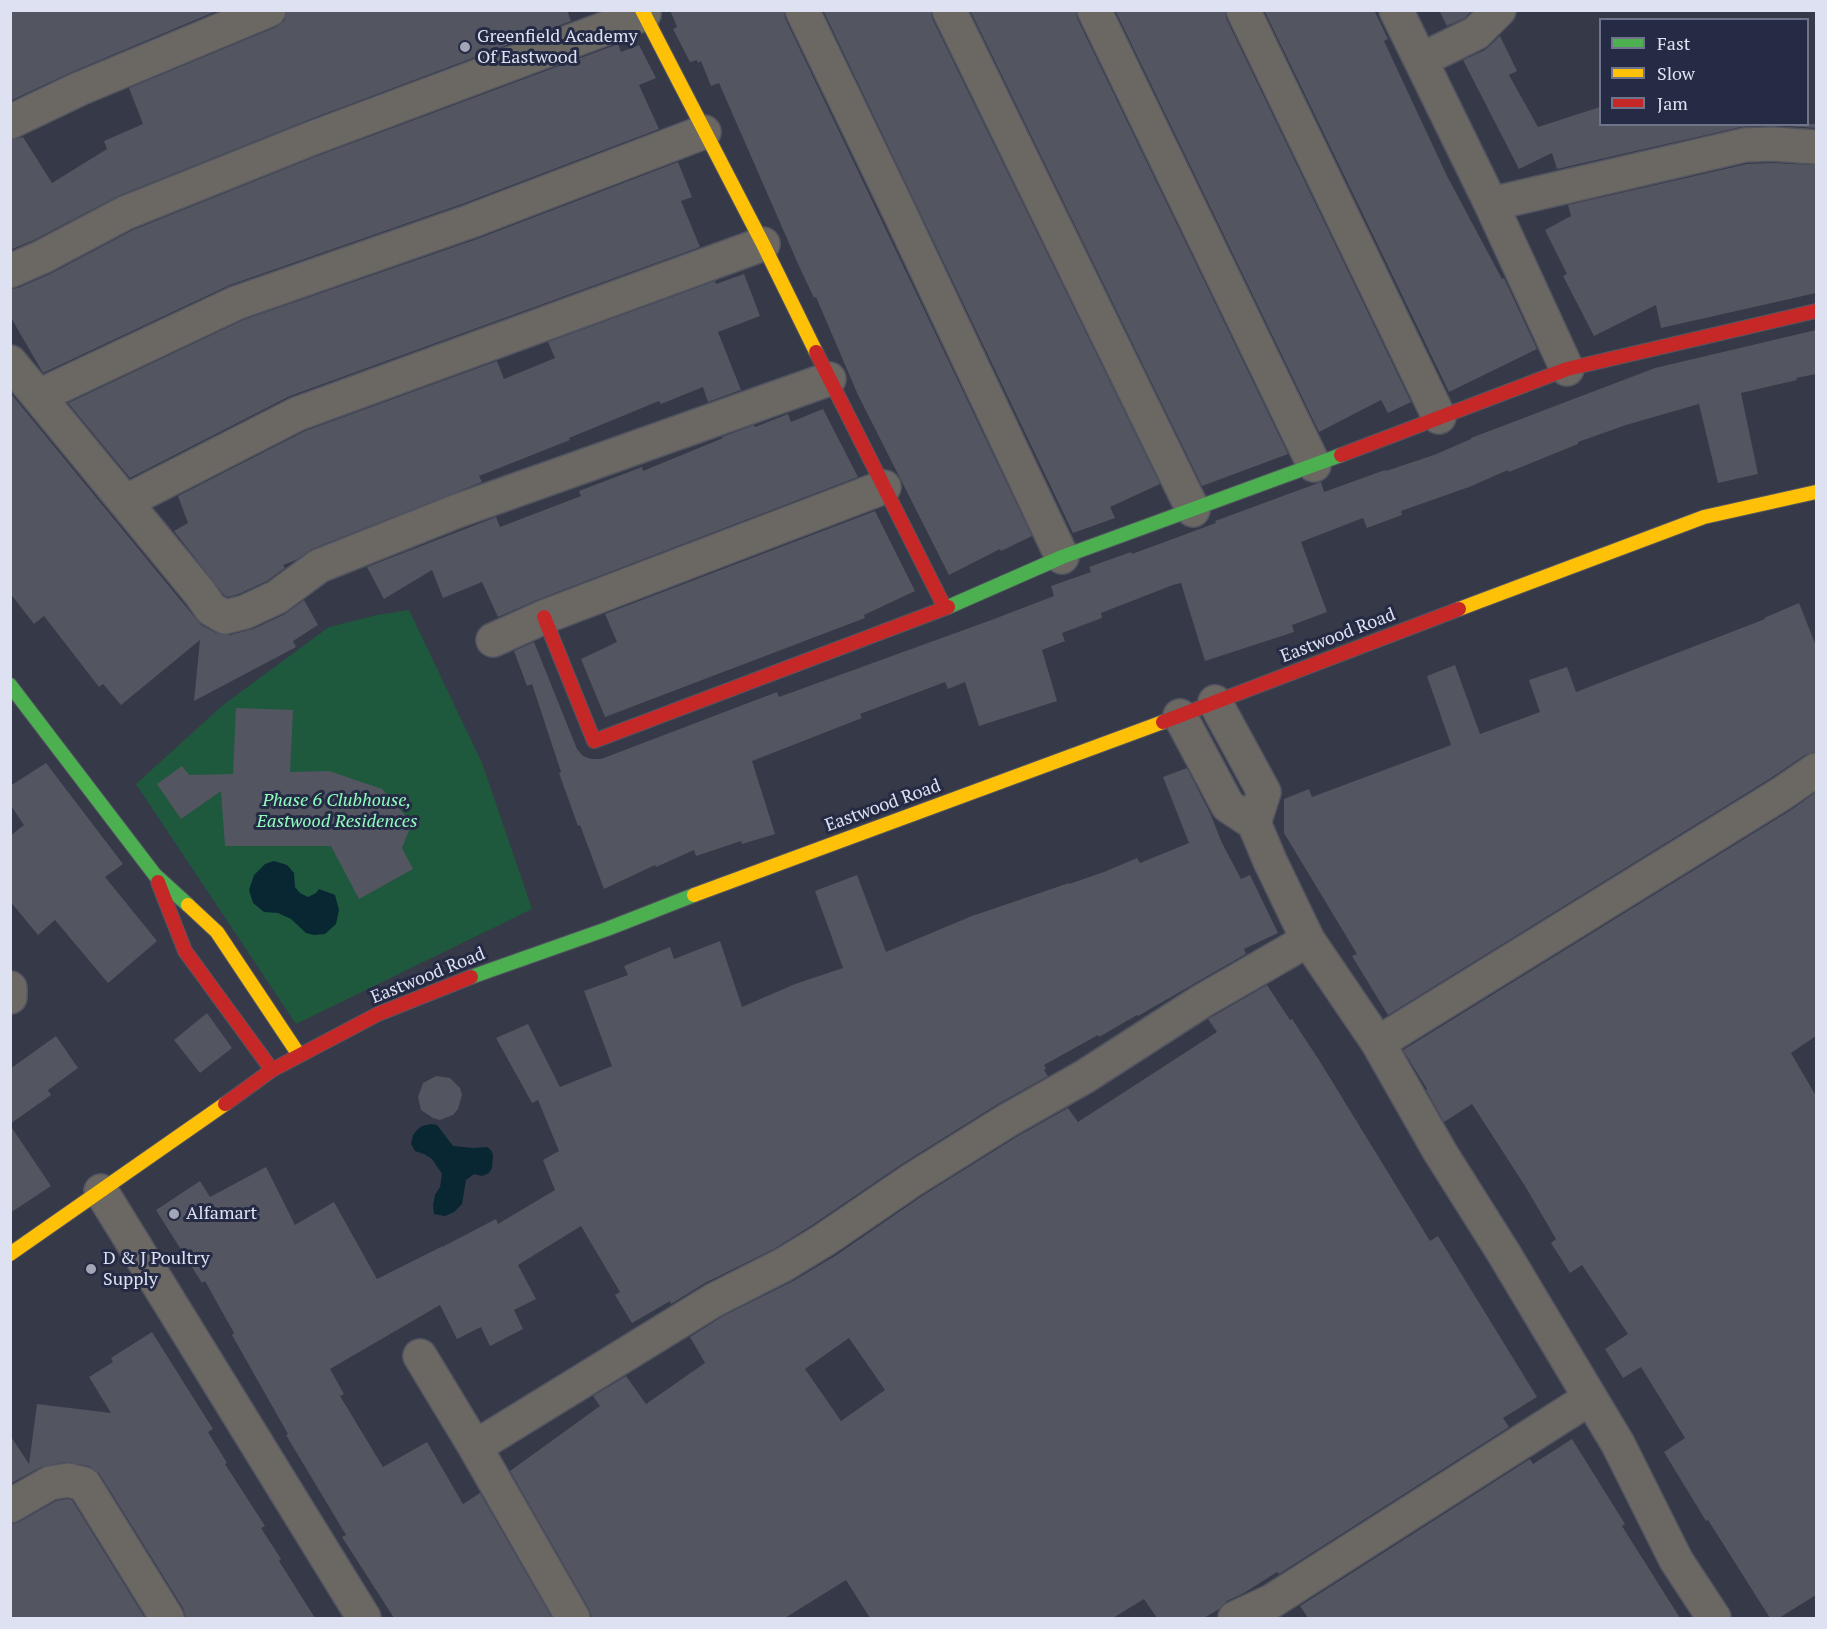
<!DOCTYPE html>
<html>
<head>
<meta charset="utf-8">
<style>
  body { margin:0 }
  #map { position:relative; width:1827px; height:1629px; overflow:hidden; background:#363947; font-family:"PT Serif",serif }
  canvas { display:block }
  .frame { position:absolute; inset:0; border:12px solid #dde1f2; pointer-events:none }
  .legend { position:absolute; left:1599px; top:18px; width:210px; height:108px; box-sizing:border-box; background:#252b44; border:2px solid #6f748a; margin:0; padding:8px 10px; list-style:none; font-size:18px; color:#dde1f2 }
  .legend li { display:flex; align-items:center; gap:12px; height:30px }
  .legend b { width:30px; border:2px solid #6f748a }
</style>
</head>
<body>
<div id="map">
<canvas width="1827" height="1629"></canvas>
<div class="frame"></div>
<ul class="legend">
<li><b style="height:8px;background:#4caf50"></b>Fast</li>
<li><b style="height:8px;background:#ffc107"></b>Slow</li>
<li><b style="height:8px;background:#c62828"></b>Jam</li>
</ul>
</div>
<script>
const ctx = document.querySelector('canvas').getContext('2d');
ctx.lineJoin = 'round';
function paint(path, color) { ctx.fillStyle = color; ctx.fill(path, 'evenodd'); }
const poly = rows => new Path2D(rows.map(r => 'M' + r).join(''));
function trace(path, color, width, dash) { ctx.strokeStyle = color; ctx.lineWidth = width; ctx.lineCap = dash ? 'butt' : 'round'; ctx.setLineDash(dash || []); ctx.stroke(path); }
function drawText(font, color, halo, rows, align = 'center') {
  ctx.font = font + ' "PT Serif",serif'; ctx.lineWidth = 6; ctx.setLineDash([]); ctx.textBaseline = 'middle'; ctx.strokeStyle = halo; ctx.fillStyle = color; for (const [text, x, y, turn = 0] of rows) {
    ctx.save(); ctx.translate(x, y); ctx.rotate((+turn || 0) * Math.PI / 180); ctx.textAlign = isNaN(turn) ? turn : align; if (halo) ctx.strokeText(text, 0, 0); ctx.fillText(text, 0, 0); ctx.restore();
  }
}
const green = poly([
  [409,610,482,763,532,909,296,1024,136,784,223,705,329,627,377,615]
]);
const water = poly([
  [274,861,287,865,294,873,295,887,300,893,308,897,316,893,319,889,335,895,339,910,336,924,325,934,314,935,306,933,291,919,278,913,264,912,253,903,249,890,254,875,265,864],
  [431,1124,437,1125,453,1146,473,1148,487,1147,491,1150,493,1155,492,1168,489,1173,482,1176,474,1174,466,1180,462,1204,454,1212,445,1216,434,1214,433,1205,435,1195,440,1187,442,1174,432,1159,424,1154,415,1151,411,1144,413,1135,417,1130,422,1126]
]);
const building = poly([
  [10,10,219,10,72,72,10,101],
  [287,10,567,10,571,21,303,122,118,196,34,240,10,250,10,140,23,137,52,183,107,149,104,141,143,124,129,88,276,27,284,21],
  [670,10,784,10,785,18,1032,536,1001,551,1000,549,949,575,858,395,816,297,814,298,799,266,719,83,711,86,701,61,698,63,697,60,690,62,673,29,677,27],
  [823,10,931,10,932,18,1160,484,1110,507,1115,518,1073,533],
  [970,10,1076,10,1077,18,1288,454,1202,486],
  [1115,10,1225,10,1226,18,1411,402,1388,413,1381,400,1319,432],
  [1264,10,1374,10,1388,39,1384,41,1447,176,1502,279,1504,278,1537,349,1449,392],
  [1439,10,1472,10,1465,18,1447,26],
  [1500,36,1517,71,1509,75,1538,127,1600,107,1600,124,1816,124,1816,128,1773,125,1741,127,1557,169,1552,153,1519,169,1463,60,1485,50],
  [618,44,621,52,639,45,656,78,639,85,659,129,465,203,230,285,43,373,10,316,10,289,18,288,50,274,133,230,317,156],
  [678,162,692,197,681,201,700,247,290,396,130,478,68,403,243,320,477,239],
  [1772,163,1816,165,1816,293,1661,328,1656,305,1594,336,1563,276,1567,274,1545,230,1571,216,1568,205,1747,164],
  [744,274,760,316,718,332,741,390,708,402,703,387,661,404,659,401,569,438,570,440,479,476,482,482,312,549,296,560,283,565,285,568,267,581,239,594,228,597,224,595,174,531,188,523,178,496,305,431,497,361,504,379,555,358,548,342,715,281,716,284],
  [1816,330,1816,374,1796,378,1797,380,1741,393,1758,474,1718,483,1699,404,1626,425,1578,442,1578,444,1509,472,1508,470,1469,487,1401,511,1402,515,1367,528,1363,518,1301,542,1327,612,1292,625,1294,632,1205,661,1181,583,1173,585,1101,613,1102,618,1062,633,1065,641,1042,650,1057,701,979,726,965,682,948,689,945,682,860,714,862,718,752,761,775,834,742,844,741,841,696,856,694,850,656,867,655,865,604,889,580,825,578,826,559,773,561,772,532,684,527,686,514,651,534,642,577,749,583,756,591,759,601,759,777,692,779,697,994,619,1054,596,1051,586,1091,572,1089,567,1131,552,1132,554,1216,523,1215,521,1321,482,1324,492,1385,470,1386,471,1434,455,1471,439,1471,438,1655,368],
  [12,395,201,625,216,633,230,635,253,629,285,614,304,600,318,625,293,641,296,647,194,701,200,640,121,705,103,684,99,687,44,616,34,624,10,593,10,396],
  [823,409,858,477,537,600,498,617,482,582,443,598,432,570,384,599,367,567,496,517,500,527,581,496,579,491,642,467,643,471,723,438,722,437,754,425,755,427,788,414,791,422],
  [875,511,915,591,864,615,865,618,605,717,581,659,617,642,605,614],
  [1799,603,1816,646,1816,752,1805,755,1771,778,1388,1015,1352,956,1357,954,1284,833,1284,799,1309,789,1312,797,1451,745,1427,676,1455,665,1480,734,1540,712,1529,680,1567,667,1576,692,1765,619,1764,618],
  [236,708,293,710,290,772,329,771,382,789,412,823,402,848,413,869,359,899,331,846,225,846,221,791,181,819,157,784,182,766,189,775,233,774],
  [46,763,123,864,105,877,157,941,108,983,55,920,38,935,10,901,10,836,24,825,10,804,10,786],
  [1187,768,1210,813,1222,843,1241,879,1250,875,1278,933,1244,949,1246,954,1138,1016,1137,1015,1099,1037,1098,1035,1044,1065,1046,1068,1044,1070,1048,1076,998,1104,902,1164,814,1224,774,1249,705,1283,671,1304,670,1301,632,1323,615,1295,620,1292,581,1226,518,1265,536,1299,514,1310,523,1329,490,1346,481,1327,457,1339,440,1305,330,1369,344,1394,340,1396,383,1467,427,1442,463,1504,480,1493,552,1618,394,1618,342,1537,346,1535,286,1435,288,1434,241,1351,232,1335,234,1333,205,1281,202,1283,156,1210,200,1181,210,1197,266,1167,295,1225,334,1202,377,1279,443,1246,444,1248,444,1246,496,1219,498,1224,555,1190,543,1160,559,1151,538,1100,532,1103,496,1038,528,1024,560,1087,612,1066,584,991,628,975,624,966,670,947,674,959,720,941,742,1007,795,984,843,968,815,891,857,875,886,952,972,916,1069,883,1069,884,1104,872,1137,858,1140,863,1189,843,1163,777],
  [1816,792,1816,1036,1791,1053,1816,1096,1816,1595,1779,1618,1770,1618,1708,1520,1706,1521,1664,1452,1685,1438,1641,1367,1623,1378,1605,1349,1628,1334,1582,1265,1570,1273,1551,1243,1556,1239,1525,1186,1472,1104,1444,1122,1426,1090,1427,1089,1403,1050,1791,810],
  [1267,985,1290,1020,1292,1019,1319,1060,1430,1241,1438,1236,1537,1397,1503,1418,1509,1427,1279,1574,1277,1572,1244,1593,1227,1601,1219,1609,1204,1618,1157,1618,1144,1599,1113,1618,870,1618,846,1580,785,1618,592,1618,589,1609,510,1471,600,1406,593,1396,626,1376,646,1404,705,1363,690,1337,723,1316,793,1281,835,1256,922,1196,1018,1136,1068,1108,1078,1122,1217,1032,1208,1019],
  [849,1338,885,1390,841,1421,805,1369],
  [207,1013,232,1048,200,1073,174,1040],
  [56,1036,78,1068,48,1090,51,1095,10,1124,10,1069],
  [436,1076,450,1078,460,1088,462,1095,458,1109,453,1115,440,1120,433,1118,421,1110,418,1097,423,1083],
  [10,1125,51,1186,10,1213],
  [152,1332,213,1429,208,1432,227,1463,225,1464,265,1526,261,1528,281,1559,279,1561,315,1618,186,1618,183,1608,99,1473,89,1466,65,1462,41,1467,10,1484,10,1435,29,1464,37,1404,111,1413,89,1377,113,1362,111,1358],
  [1572,1439,1625,1524,1622,1526,1680,1618,1308,1618,1300,1606,1530,1459,1533,1464],
  [67,1499,72,1500,145,1618,10,1618,10,1525,19,1522,56,1501]
]);
const street = poly([
  [802,10,896,205,1062,557],
  [949,10,1193,510],
  [1094,10,1314,465],
  [1243,10,1439,417],
  [1396,10,1491,204,1567,369],
  [1421,60,1476,33,1499,10],
  [10,122,79,89,269,10],
  [1491,204,1745,145,1772,144,1816,147],
  [10,271,42,257,125,213,310,139,644,14],
  [10,362,200,593,211,609,225,617,245,612,277,597,319,566,457,511,829,379],
  [39,396,236,303,471,221,704,132],
  [125,502,297,414,763,244],
  [493,640,544,617,884,487],
  [1215,702,1264,792,1254,823],
  [1180,716,1228,806,1254,823,1270,861,1308,940,1378,1043,1440,1152,1503,1252,1618,1444,1676,1560,1714,1618],
  [10,988,10,997],
  [1378,1043,1781,794,1816,770],
  [101,1191,364,1618],
  [420,1356,475,1447,573,1618],
  [475,1447,714,1300,783,1265,824,1240,912,1180,1008,1120,1084,1077,1202,1001,1308,940],
  [10,1506,50,1483,68,1480,84,1484,167,1618],
  [1235,1618,1272,1601,1590,1398]
]);
const fast = poly([
  [948,607,1062,557,1341,455],
  [10,685,155,875,188,905],
  [471,977,607,929,694,895]
]);
const slow = poly([
  [642,10,763,244,816,352],
  [1459,609,1704,517,1816,492],
  [694,895,1163,722],
  [188,905,217,932,299,1055],
  [10,1254,225,1104]
]);
const jam = poly([
  [816,352,945,608],
  [1341,455,1567,369,1816,311],
  [544,617,594,741,948,607],
  [1163,722,1459,609],
  [158,882,185,951,272,1070],
  [225,1104,272,1070,378,1014,471,977]
]);
const markers = [
  [465,47,6,"#a3a6b6"],
  [174,1214,6,"#a3a6b6"],
  [91,1269,6,"#a3a6b6"]
];
const poiNames = [
  ["Greenfield Academy",477,37],
  ["Of Eastwood",477,58],
  ["Alfamart",186,1214],
  ["D & J Poultry",103,1259],
  ["Supply",103,1280]
];
const streetNames = [
  ["Eastwood Road",1338,636,-21],
  ["Eastwood Road",883,806,-20],
  ["Eastwood Road",428,976,-22]
];
const parkNames = [
  ["Phase 6 Clubhouse,",337,801],
  ["Eastwood Residences",337,822]
];
paint(green, '#1f593d');
paint(water, '#082732');
paint(building, '#535561');
trace(street, '#525561', 36);
trace(fast, '#525561', 16);
trace(slow, '#525561', 16);
trace(jam, '#525561', 16);
trace(street, '#6b6763', 33);
trace(fast, '#4caf50', 14);
trace(slow, '#ffc107', 14);
trace(jam, '#c62828', 14);
for (const [x, y, r, color] of markers) { const dot = new Path2D(); dot.arc(x, y, r, 0, 2 * Math.PI); ctx.fillStyle = color; ctx.fill(dot); trace(dot, '#252b44', 2); }
drawText('18px', '#dde1f2', '#252b44', poiNames, 'left');
drawText('18px', '#dde1f2', '#252b44', streetNames);
drawText('italic 18px', '#90fdbc', '#252b44', parkNames);
</script>
</body>
</html>
